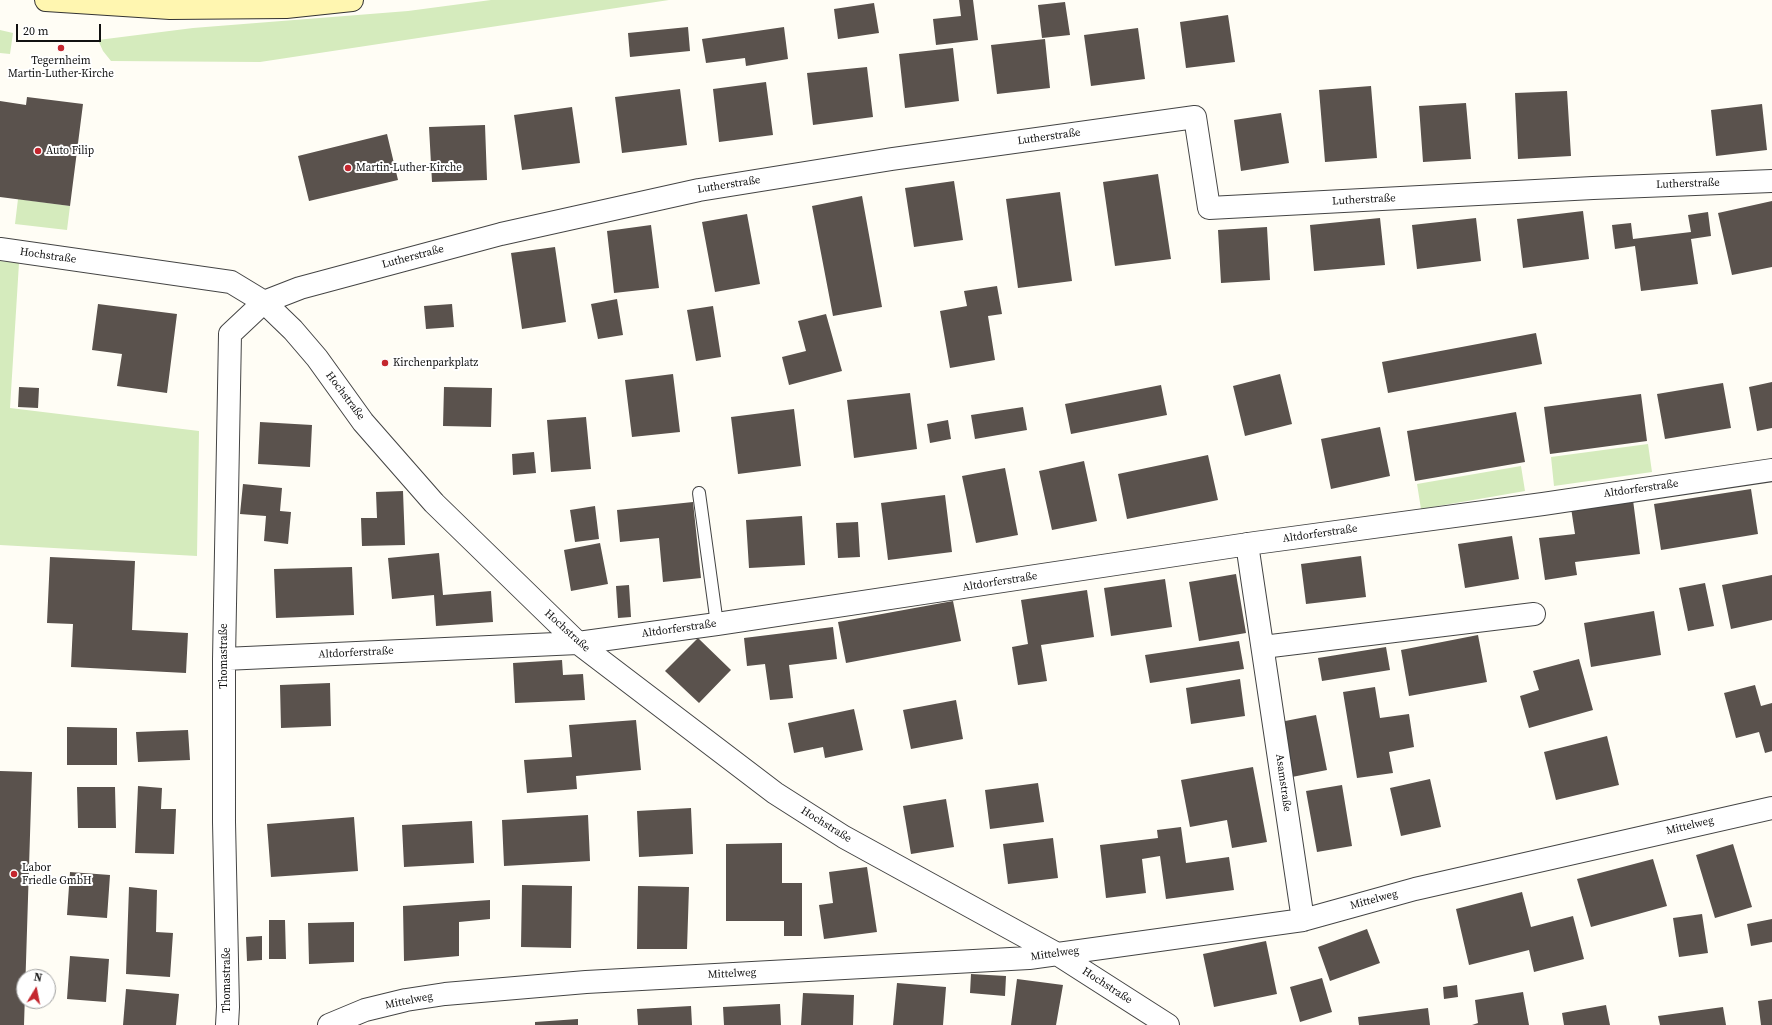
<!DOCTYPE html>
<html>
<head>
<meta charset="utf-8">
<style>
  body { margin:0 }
  #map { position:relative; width:1772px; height:1025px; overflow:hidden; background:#fffdf5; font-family:"Source Serif 4",serif }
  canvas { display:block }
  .north { position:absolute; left:16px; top:969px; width:40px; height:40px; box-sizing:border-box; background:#fff; border:1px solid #a0a0a0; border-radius:50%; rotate:10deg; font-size:11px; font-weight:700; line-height:16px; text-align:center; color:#111 }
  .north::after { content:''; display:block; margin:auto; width:14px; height:18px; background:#c4262e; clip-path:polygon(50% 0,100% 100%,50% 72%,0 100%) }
  .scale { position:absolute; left:16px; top:24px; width:85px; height:18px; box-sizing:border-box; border:2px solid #111; border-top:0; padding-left:5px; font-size:12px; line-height:14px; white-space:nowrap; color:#111; -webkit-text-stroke:3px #fff; paint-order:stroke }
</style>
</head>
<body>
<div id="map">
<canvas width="1772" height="1025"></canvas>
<div class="north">N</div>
<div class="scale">20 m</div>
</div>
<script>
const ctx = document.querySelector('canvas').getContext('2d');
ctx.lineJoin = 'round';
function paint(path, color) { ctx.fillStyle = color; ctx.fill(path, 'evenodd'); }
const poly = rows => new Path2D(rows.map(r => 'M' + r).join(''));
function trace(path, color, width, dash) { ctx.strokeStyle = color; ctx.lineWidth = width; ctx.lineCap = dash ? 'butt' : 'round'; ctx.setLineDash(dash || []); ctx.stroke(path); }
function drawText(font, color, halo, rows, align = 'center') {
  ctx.font = font + ' "Source Serif 4",serif'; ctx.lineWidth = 4; ctx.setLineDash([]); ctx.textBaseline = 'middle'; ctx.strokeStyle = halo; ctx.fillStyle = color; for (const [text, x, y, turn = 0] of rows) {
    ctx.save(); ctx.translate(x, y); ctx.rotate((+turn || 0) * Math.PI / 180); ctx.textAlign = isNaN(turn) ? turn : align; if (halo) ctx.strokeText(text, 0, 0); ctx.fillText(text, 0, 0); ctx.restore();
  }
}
const green = poly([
  [491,0,669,0,260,62,111,61,103,51,98,40,193,28,408,11],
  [0,30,13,33,10,54,0,53],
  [18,199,70,206,67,230,15,224],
  [0,261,19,263,10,408,199,431,197,556,0,545],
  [1648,444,1652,472,1554,486,1551,457],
  [1521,466,1525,491,1421,509,1417,484]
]);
const building = poly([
  [959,0,973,0,978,40,936,45,933,19,961,16],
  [1065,2,1070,35,1042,38,1038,5],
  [874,3,879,33,838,39,834,9],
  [1228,15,1235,62,1186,68,1180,22],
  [688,27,690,51,630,57,628,33],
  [784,27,788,59,746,66,745,58,706,63,702,39],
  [1138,28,1145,79,1091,86,1084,35],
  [1045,39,1050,88,997,94,991,45],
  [953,48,959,101,905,108,899,54],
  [867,67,873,117,813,125,807,73],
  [766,82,773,135,719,142,713,89],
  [1371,86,1377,158,1325,162,1319,90],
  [680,89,687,145,622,153,615,97],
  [1567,91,1571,156,1518,159,1515,93],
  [27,97,83,104,70,206,0,197,0,101,26,105],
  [1466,103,1471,159,1423,162,1419,106],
  [1762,104,1767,150,1716,156,1711,110],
  [572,107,580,163,522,170,514,115],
  [1281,113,1289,163,1241,171,1234,120],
  [485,125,487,180,432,182,429,127],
  [387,134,398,180,309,201,298,156],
  [1158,174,1171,259,1115,266,1103,182],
  [954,181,963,240,914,247,905,188],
  [1060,192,1072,281,1018,288,1006,199],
  [862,196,882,307,833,316,812,206],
  [1772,201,1772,267,1732,275,1718,213],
  [1583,211,1589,259,1523,268,1517,219],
  [1708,212,1711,236,1691,239,1698,284,1641,291,1635,246,1615,249,1612,225,1631,223,1633,239,1691,232,1688,215],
  [747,214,760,284,715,292,702,222],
  [1380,218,1385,265,1314,271,1310,225],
  [1476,218,1481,261,1417,269,1412,225],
  [651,225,659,288,614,293,607,231],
  [1267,227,1270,280,1221,283,1218,230],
  [555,247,566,322,522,329,511,253],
  [997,286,1002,314,988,316,995,360,950,368,940,311,967,306,964,291],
  [617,299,623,335,598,339,591,304],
  [98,304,177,314,167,393,117,386,122,354,92,350],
  [452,304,454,327,426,329,424,306],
  [713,306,721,357,696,361,687,310],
  [826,314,842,371,789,385,782,357,806,351,798,321],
  [1536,333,1542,364,1388,393,1382,362],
  [673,374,680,432,632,437,625,380],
  [1280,374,1292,424,1245,436,1233,386],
  [1772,382,1772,428,1757,431,1749,387],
  [1723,383,1731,428,1665,439,1657,394],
  [1161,385,1167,415,1071,434,1065,404],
  [19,387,39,388,38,408,18,407],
  [444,387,492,388,491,427,443,426],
  [910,393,917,449,854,458,847,400],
  [1641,394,1647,441,1550,454,1544,407],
  [1023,407,1027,430,975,439,971,415],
  [794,409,801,466,738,474,731,417],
  [1516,412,1525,462,1415,481,1407,431],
  [586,417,591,469,551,472,547,420],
  [948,420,951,439,930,443,927,424],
  [260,422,312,425,310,467,258,464],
  [1380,427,1390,476,1331,489,1321,439],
  [534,452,536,473,513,475,512,454],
  [1208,455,1218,500,1127,519,1118,474],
  [1084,461,1097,521,1052,530,1039,471],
  [1005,468,1018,535,976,543,962,476],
  [243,484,282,488,280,511,291,512,288,544,264,541,266,516,240,514],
  [1751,489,1758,534,1661,550,1654,504],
  [403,491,405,545,362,546,361,518,377,518,376,492],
  [945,495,952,552,888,560,881,503],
  [1633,500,1640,554,1575,562,1577,575,1545,580,1539,538,1575,534,1571,508],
  [693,502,701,578,663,582,659,538,620,542,617,510],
  [595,506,599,539,575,542,570,510],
  [802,516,805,565,749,568,746,520],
  [858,522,860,557,838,558,836,523],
  [1512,536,1519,579,1465,588,1458,544],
  [600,543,608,584,571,591,564,550],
  [439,553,443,595,491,591,493,622,436,626,434,595,392,599,388,558],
  [1361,556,1366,597,1306,604,1301,564],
  [50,557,135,561,132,630,188,633,186,673,71,667,73,624,47,623],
  [352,567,354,615,276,618,274,569],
  [1236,574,1246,633,1199,641,1189,582],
  [1772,575,1772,620,1731,629,1722,585],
  [1165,579,1172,627,1111,636,1104,588],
  [1705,583,1714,626,1688,631,1679,588],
  [629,585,631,617,618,618,616,586],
  [1087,590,1094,637,1041,645,1047,681,1018,685,1012,647,1028,644,1021,600],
  [953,601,961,641,846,663,838,622],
  [1654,611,1661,655,1591,667,1584,623],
  [833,627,837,659,789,665,793,698,770,700,765,664,747,666,744,638],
  [1478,635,1487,682,1409,696,1401,650],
  [698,638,731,670,699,703,665,671],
  [1239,641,1244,669,1150,683,1145,655],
  [1386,647,1390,670,1322,681,1318,658],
  [1579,659,1593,710,1529,728,1520,696,1539,690,1533,671],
  [562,660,563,675,583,674,585,700,515,703,513,663],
  [1240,679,1245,716,1191,724,1186,688],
  [330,683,331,726,281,728,280,685],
  [1755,685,1761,706,1772,703,1772,751,1765,753,1759,732,1736,738,1724,693],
  [1375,687,1380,718,1409,714,1414,747,1389,752,1393,773,1357,778,1343,692],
  [956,700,963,739,911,749,903,710],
  [854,709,863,750,825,758,823,747,794,753,788,723],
  [1316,715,1327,770,1292,777,1280,722],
  [636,720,641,770,576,776,577,789,527,793,524,760,572,757,569,725],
  [67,727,117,728,117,765,67,765],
  [188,730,190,760,138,762,136,732],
  [1607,736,1619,785,1556,800,1544,752],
  [1253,767,1267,842,1232,848,1227,820,1190,827,1181,780],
  [0,771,32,772,24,1025,0,1025],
  [1430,779,1441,827,1401,836,1390,788],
  [1038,783,1044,822,990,829,985,790],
  [1342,785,1352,846,1317,852,1306,791],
  [138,786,162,788,161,809,176,809,174,854,135,853],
  [77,787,115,787,116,828,78,828],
  [946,799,954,847,911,854,903,806],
  [691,808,693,854,639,857,637,811],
  [588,815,590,861,504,866,502,820],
  [354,817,358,871,271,877,267,824],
  [472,821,474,863,404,867,402,825],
  [1181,827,1186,863,1229,857,1234,890,1166,899,1160,856,1142,859,1146,893,1106,898,1100,845,1158,838,1157,830],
  [1053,838,1058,878,1008,884,1003,844],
  [782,843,782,883,802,883,802,936,784,936,784,921,726,921,726,844],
  [1733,844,1752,907,1715,918,1696,855],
  [1653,859,1667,906,1591,927,1577,879],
  [867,867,877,932,824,939,819,905,833,903,829,872],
  [70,872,110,875,107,918,67,915],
  [522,885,572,886,571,948,521,947],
  [638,886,689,887,687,949,637,949],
  [129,887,157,890,156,932,173,933,170,977,126,974],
  [1522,892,1531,927,1573,916,1584,959,1534,972,1529,950,1469,965,1456,909],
  [490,900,490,919,459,922,459,956,404,961,403,906],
  [1702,914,1708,953,1679,957,1673,918],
  [1772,919,1772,942,1751,946,1747,924],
  [269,920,285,920,286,959,269,959],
  [354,922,354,962,309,964,308,923],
  [1367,929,1380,963,1330,981,1318,947],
  [262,936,262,960,247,961,246,937],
  [1266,941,1277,994,1214,1007,1203,954],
  [70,956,109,959,106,1002,67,999],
  [971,974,1006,976,1005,996,970,993],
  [1322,978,1332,1012,1300,1022,1290,987],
  [1017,979,1063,985,1056,1025,1011,1025],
  [897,983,946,987,943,1025,893,1025],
  [1457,985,1458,997,1444,999,1443,987],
  [126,989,179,994,176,1025,123,1025],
  [1523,992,1529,1025,1472,1025,1478,1023,1475,1000],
  [803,993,854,995,853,1025,801,1025],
  [1772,999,1772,1025,1761,1025,1758,1001],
  [780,1004,781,1025,724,1025,723,1007],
  [1606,1005,1610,1025,1564,1025,1562,1013],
  [691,1006,692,1025,638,1025,637,1009],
  [1723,1007,1726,1025,1660,1025,1658,1016],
  [1428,1008,1430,1025,1359,1025,1358,1017],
  [578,1019,578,1025,535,1025,535,1022]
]);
const lane = poly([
  [699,493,717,624]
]);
const street = poly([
  [0,249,231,282,264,302,293,330,317,358,363,422,434,503,578,643,775,793,844,837,1057,954,1168,1025],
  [1247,544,1303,920],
  [1263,647,1534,614],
  [224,659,578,643,717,624,1255,543,1543,504,1772,470],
  [227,1025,228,1007,224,822,224,659,230,334,264,302,300,288,501,234,699,190,892,159,1195,117,1209,208,1593,188,1772,181],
  [329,1025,365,1010,406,1000,445,994,586,982,1029,958,1303,920,1415,889,1772,808]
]);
const secondary = poly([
  [46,0,170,8,286,7,352,0]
]);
const markers = [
  [61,48,4,"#c4262e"],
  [38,151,4,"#c4262e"],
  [348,168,4,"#c4262e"],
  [385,363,4,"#c4262e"],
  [14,874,4,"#c4262e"]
];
const poiNames = [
  ["Tegernheim",61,61,"center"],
  ["Martin-Luther-Kirche",61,74,"center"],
  ["Auto Filip",46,151],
  ["Martin-Luther-Kirche",356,168],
  ["Kirchenparkplatz",393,363],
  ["Labor",22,868],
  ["Friedle GmbH",22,881]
];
const streetNames = [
  ["Lutherstraße",1049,137,-8],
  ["Lutherstraße",1688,184,-2],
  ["Lutherstraße",729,185,-9],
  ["Lutherstraße",1364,200,-3],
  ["Hochstraße",48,256,8],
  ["Lutherstraße",413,257,-15],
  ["Hochstraße",345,396,53],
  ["Altdorferstraße",1641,489,-8],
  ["Altdorferstraße",1320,534,-8],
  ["Altdorferstraße",1000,582,-9],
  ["Altdorferstraße",679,629,-8],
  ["Hochstraße",567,631,42],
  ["Altdorferstraße",356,653,-3],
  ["Thomastraße",224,656,-90],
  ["Asamstraße",1283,783,82],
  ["Hochstraße",826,825,32],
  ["Mittelweg",1690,826,-13],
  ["Mittelweg",1374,900,-15],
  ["Mittelweg",1055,954,-8],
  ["Mittelweg",732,974,-3],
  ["Thomastraße",227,980,-90],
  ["Hochstraße",1107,986,33],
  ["Mittelweg",409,1001,-11]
];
paint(green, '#d5ebbd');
paint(building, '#5a524d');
trace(lane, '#444', 14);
trace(street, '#444', 24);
trace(secondary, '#333', 24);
trace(lane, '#fff', 12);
trace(street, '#fff', 22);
trace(secondary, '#fff6b0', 22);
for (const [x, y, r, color] of markers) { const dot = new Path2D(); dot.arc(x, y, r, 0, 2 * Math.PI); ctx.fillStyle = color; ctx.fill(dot); trace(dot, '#fff', 1.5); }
drawText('11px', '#111', '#fff', poiNames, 'left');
drawText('11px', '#111', '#fff', streetNames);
</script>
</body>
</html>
